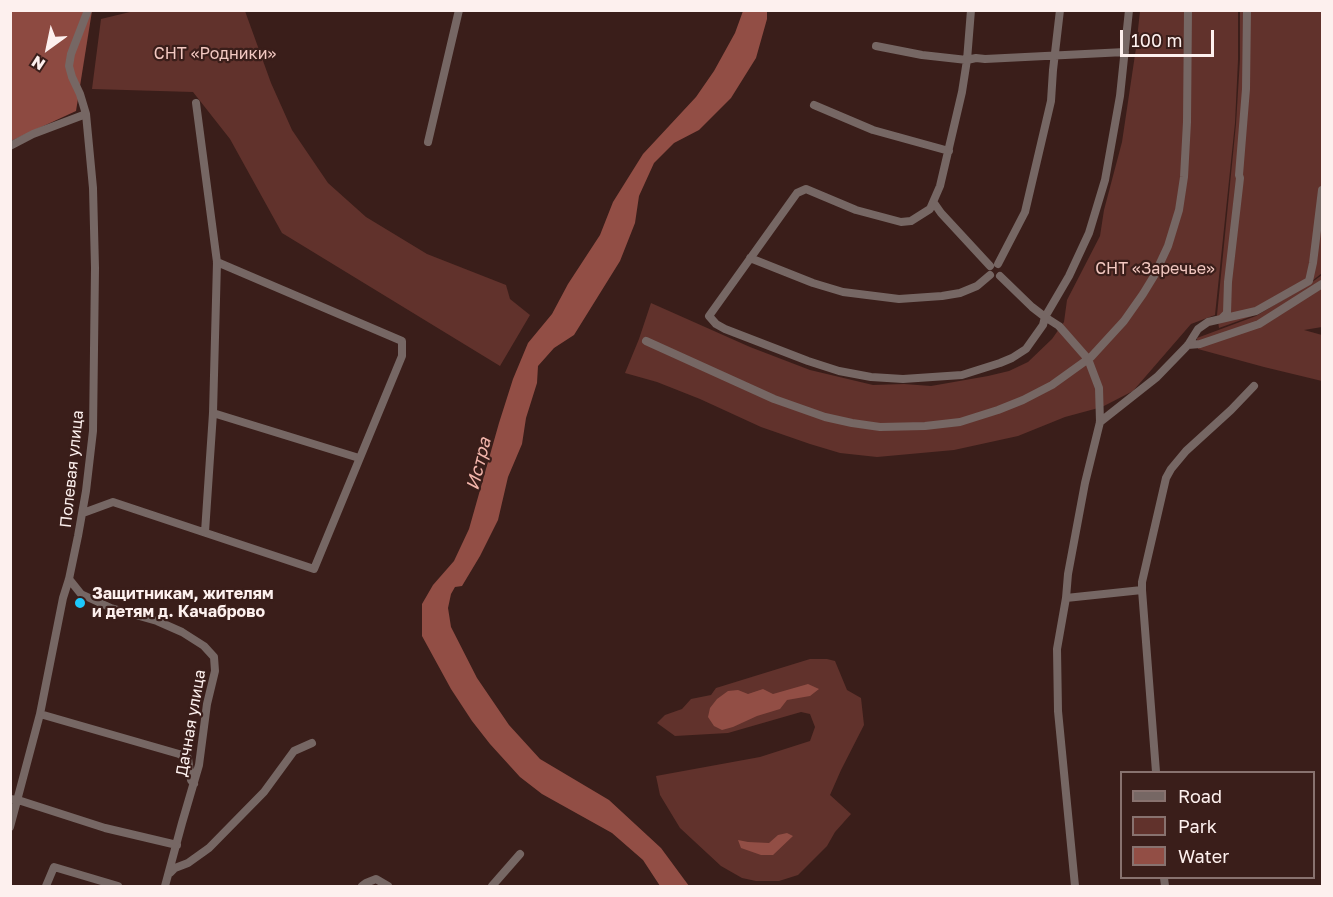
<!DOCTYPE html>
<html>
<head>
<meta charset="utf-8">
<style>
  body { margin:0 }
  #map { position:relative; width:1333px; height:897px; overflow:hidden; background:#3a1e1a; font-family:"Golos Text",sans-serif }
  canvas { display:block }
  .frame { position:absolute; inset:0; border:12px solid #fdf0ee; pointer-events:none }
  .legend { position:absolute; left:1120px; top:771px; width:195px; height:108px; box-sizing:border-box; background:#3a1e1a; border:2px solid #88726f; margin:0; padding:8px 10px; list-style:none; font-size:18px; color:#fdf0ee }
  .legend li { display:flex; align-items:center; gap:12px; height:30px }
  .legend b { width:30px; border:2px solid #88726f }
  .north { position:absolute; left:18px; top:18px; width:60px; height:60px; -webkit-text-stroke:4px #3a1e1a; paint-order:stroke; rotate:213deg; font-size:16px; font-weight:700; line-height:24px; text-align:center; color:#fdf0ee }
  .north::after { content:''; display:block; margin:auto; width:21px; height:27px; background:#fdf0ee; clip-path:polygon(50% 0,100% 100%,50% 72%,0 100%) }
  .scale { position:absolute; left:1120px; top:30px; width:94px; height:27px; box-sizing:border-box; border:3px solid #fdf0ee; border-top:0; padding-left:8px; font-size:18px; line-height:21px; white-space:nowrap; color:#fdf0ee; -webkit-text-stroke:4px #3a1e1a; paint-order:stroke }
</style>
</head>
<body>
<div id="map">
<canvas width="1333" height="897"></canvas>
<div class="frame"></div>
<ul class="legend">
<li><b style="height:8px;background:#766764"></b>Road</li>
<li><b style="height:16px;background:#61322c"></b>Park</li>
<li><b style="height:16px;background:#924e45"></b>Water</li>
</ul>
<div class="north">N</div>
<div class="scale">100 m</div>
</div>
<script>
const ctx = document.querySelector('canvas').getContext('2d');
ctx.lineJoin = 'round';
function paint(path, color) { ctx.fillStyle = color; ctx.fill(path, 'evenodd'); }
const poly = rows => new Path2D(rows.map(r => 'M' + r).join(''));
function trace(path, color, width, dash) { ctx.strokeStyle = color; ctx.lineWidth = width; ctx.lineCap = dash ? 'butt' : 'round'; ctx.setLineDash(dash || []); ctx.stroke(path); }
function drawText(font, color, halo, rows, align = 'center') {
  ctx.font = font + ' "Golos Text",sans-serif'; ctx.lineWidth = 4.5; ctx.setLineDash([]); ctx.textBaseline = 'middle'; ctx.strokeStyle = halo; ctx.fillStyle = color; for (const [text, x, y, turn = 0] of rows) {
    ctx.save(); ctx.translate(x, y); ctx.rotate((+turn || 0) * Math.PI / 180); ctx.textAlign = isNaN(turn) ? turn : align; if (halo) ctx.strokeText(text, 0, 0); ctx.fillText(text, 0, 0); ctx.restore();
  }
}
const green = poly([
  [131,11,245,11,271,83,292,130,328,183,366,217,427,254,506,285,510,299,530,315,500,366,282,233,230,139,193,92,92,89,101,19,130,12],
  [1140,11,1238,11,1238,60,1235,123,1215,315,1191,324,1133,391,1102,407,1065,417,1018,436,954,450,877,457,840,453,810,444,761,427,700,399,657,382,625,373,639,339,651,303,750,347,810,370,873,385,904,384,931,386,988,376,1009,371,1028,362,1052,339,1064,322,1067,300,1100,236,1104,210,1122,142,1136,48],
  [1240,11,1322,11,1322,273,1307,285,1255,315,1219,328,1217,315,1236,124,1240,59],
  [1322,275,1322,327,1304,330,1322,335,1322,381,1264,367,1198,349,1197,338,1256,316,1308,285],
  [810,659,827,659,835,661,847,690,861,698,864,725,841,770,830,795,851,814,835,832,827,846,798,875,779,881,756,881,742,878,721,866,680,828,660,795,656,776,760,757,810,741,815,727,810,714,801,712,728,733,675,736,657,723,665,715,682,709,691,699,711,695,716,688]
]);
const forest = poly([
  [11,11,92,11,76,111,11,141]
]);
const water = poly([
  [743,11,767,11,767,19,756,58,731,98,699,130,674,143,654,163,639,196,635,223,620,261,574,335,554,348,538,366,537,383,526,418,522,444,508,477,498,520,480,556,462,586,455,587,451,594,448,608,451,627,477,678,509,725,540,759,609,800,661,848,689,886,660,886,643,860,612,833,542,794,520,777,490,744,472,721,451,689,422,636,422,604,433,585,454,561,469,529,499,423,513,379,528,343,552,314,568,284,600,235,613,202,643,154,696,97,714,71,735,33],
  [808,684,819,689,810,696,787,700,780,709,757,716,733,727,722,730,714,726,708,717,710,708,717,699,728,691,738,690,748,694,763,689,773,694],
  [787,833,793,836,773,855,761,855,741,848,738,840,748,842,769,843,778,835]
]);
const minor = poly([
  [971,10,967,60,962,92,940,186,930,209,911,221,901,222,856,210,806,189,797,193,709,316,716,324,725,329,808,361,839,371,871,377,903,379,962,375,1000,363,1012,358,1026,349,1043,325,1045,317,1069,276,1089,233,1105,180,1120,96,1129,10],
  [876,46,922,55,967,60,976,58,985,59,1125,52],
  [196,103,217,262,213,413,205,532],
  [814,105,873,130,949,151],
  [428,142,459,10],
  [10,146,33,134,86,114],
  [934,203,941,213,990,266],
  [750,258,813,283,843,292,899,299,942,296,960,293,977,286,990,275],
  [998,264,1025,212,1051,101,1053,70,1060,10],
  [1000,276,1032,307,1045,317,1059,326,1088,359,1099,388,1100,422,1085,483,1068,574,1066,598,1057,649,1058,711,1075,886],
  [1222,318,1227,313,1228,282,1240,178,1239,175,1246,89,1247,10],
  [646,341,774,399,825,417,852,423,880,427,925,426,960,422,998,410,1023,400,1052,385,1091,357,1124,321,1143,294,1154,276,1168,246,1179,210,1184,177,1187,122,1188,10],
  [1188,345,1200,344,1259,324,1322,284],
  [213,413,359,458],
  [1100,422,1157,377,1188,345,1198,329,1208,322,1256,311,1309,281,1313,263,1322,190],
  [83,513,113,502,314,569,402,356,402,341,217,262],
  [69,579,81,594,111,608,157,621,182,632,204,646,214,657,215,671,207,704,199,765,182,823,165,886],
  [1142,590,1156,772],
  [1066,598,1142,590,1142,582,1166,478,1171,469,1186,451,1231,410,1254,386],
  [40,714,179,754,188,758,191,780,194,784],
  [10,799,18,800,105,828,177,845],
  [10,827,40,714,63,598,69,579,78,536,86,491,93,431,95,268,93,188,86,114,80,94,72,77,69,66,71,54,88,10],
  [170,873,175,868,188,863,209,848,264,792,294,751,312,743],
  [1164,878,1165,886],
  [46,886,54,867,118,886],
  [362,886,366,883,376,879,388,886],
  [492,886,520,854]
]);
const markers = [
  [80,603,6,"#1dc9fc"]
];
const parkNames = [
  ["СНТ «Родники»",215,54],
  ["СНТ «Заречье»",1155,269]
];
const streetNames = [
  ["Полевая улица",72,469,-84],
  ["Дачная улица",191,723,-80]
];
const poiNames = [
  ["Защитникам, жителям",92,594],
  ["и детям д. Качаброво",92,612]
];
const waterNames = [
  ["Истра",479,464,-76]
];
paint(green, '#61322c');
paint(forest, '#8d4a41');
paint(water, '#924e45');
trace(minor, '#766764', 8);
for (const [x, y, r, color] of markers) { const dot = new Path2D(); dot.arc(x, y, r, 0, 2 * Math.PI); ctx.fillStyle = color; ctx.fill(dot); trace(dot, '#3a1e1a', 2); }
drawText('16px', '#f2c8c1', '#3a1e1a', parkNames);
drawText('16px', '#fdf0ee', '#3a1e1a', streetNames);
drawText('bold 16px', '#fdf0ee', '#3a1e1a', poiNames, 'left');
drawText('italic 18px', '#f3b5ab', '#3a1e1a', waterNames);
</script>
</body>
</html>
